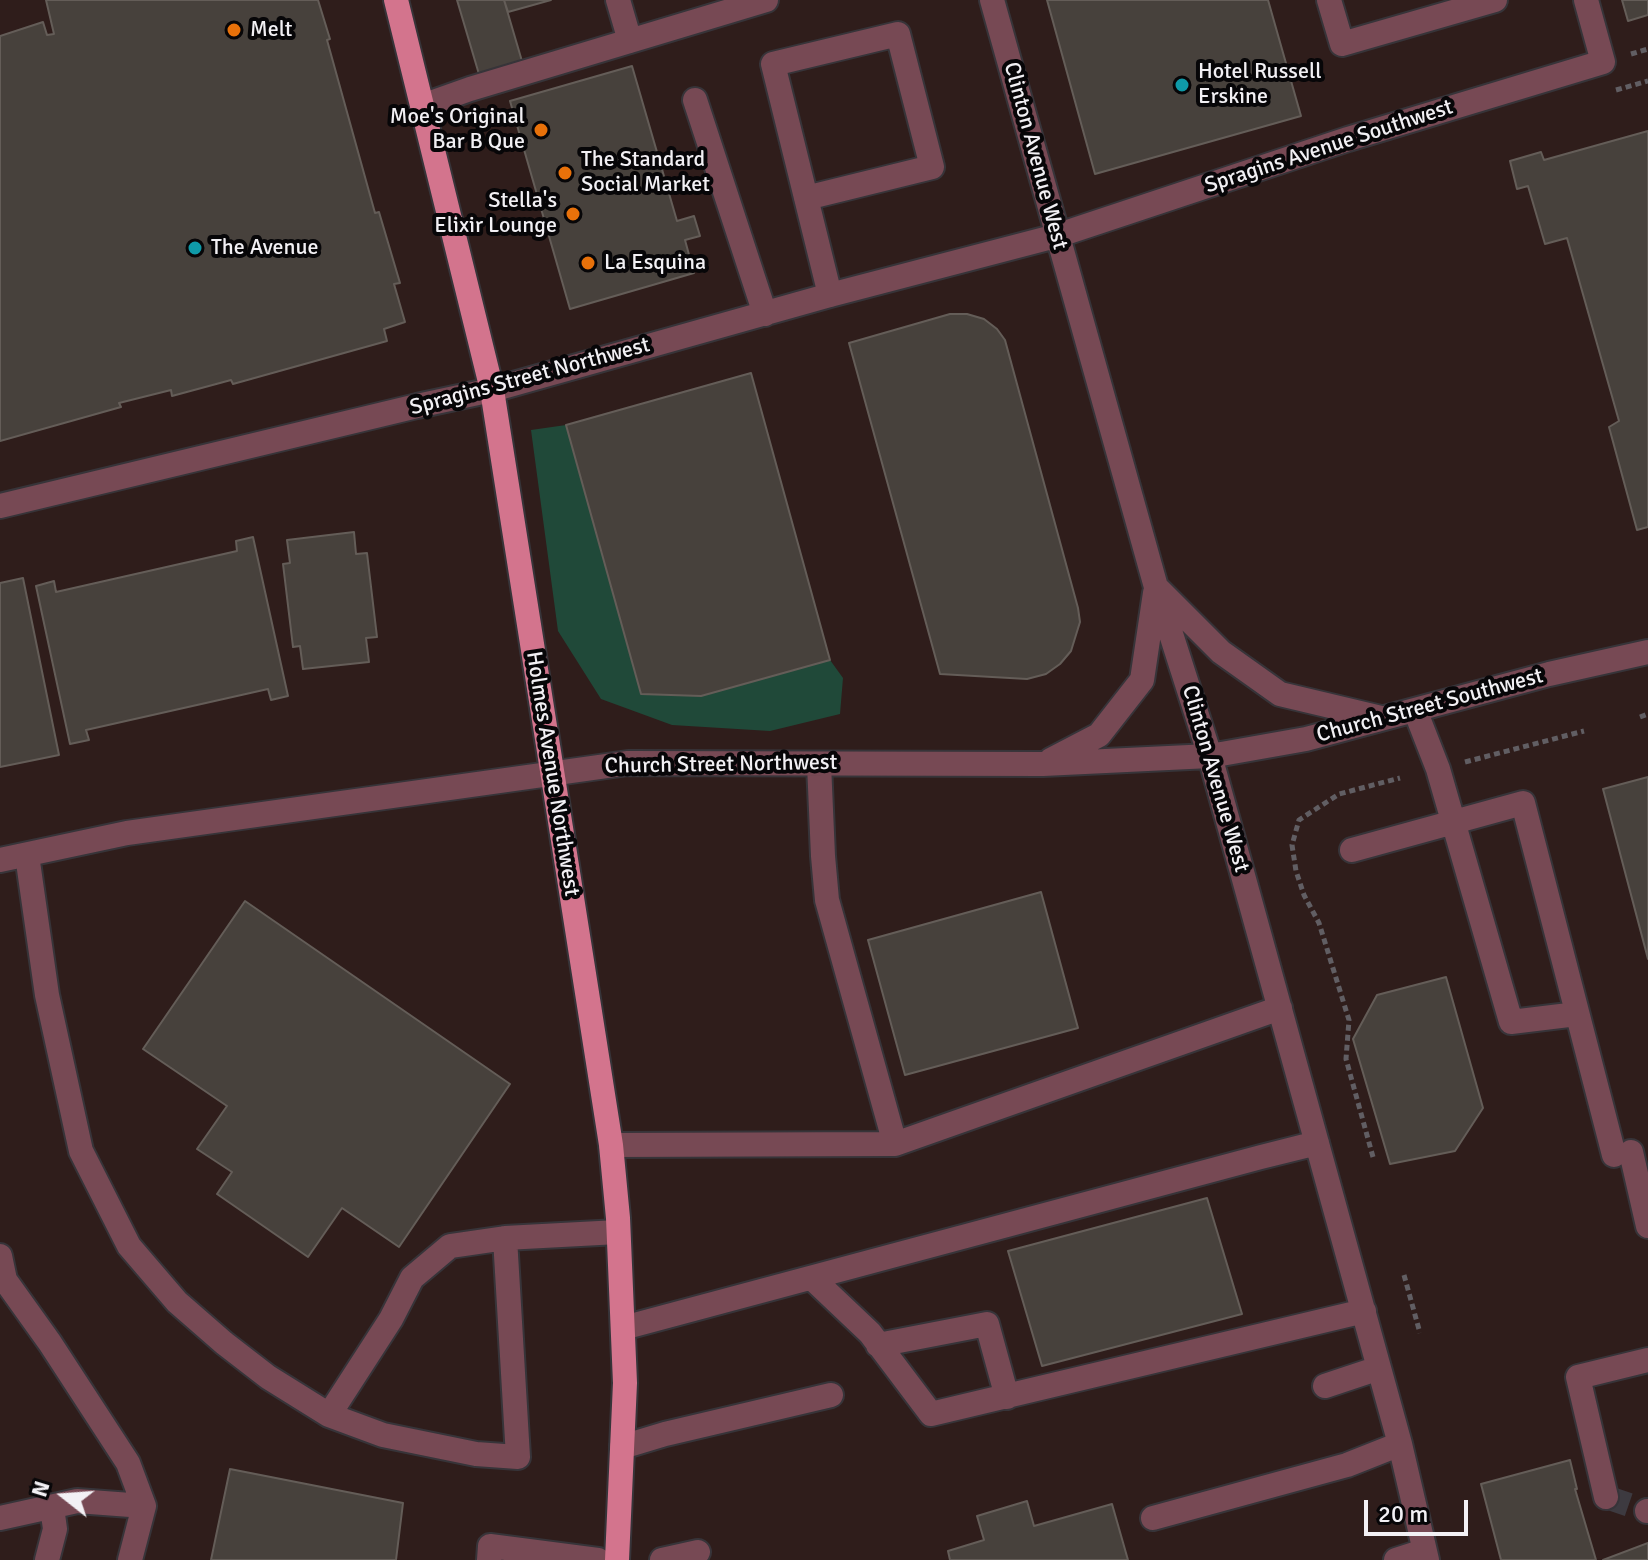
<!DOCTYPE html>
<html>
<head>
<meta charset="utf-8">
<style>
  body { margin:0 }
  #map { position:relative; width:1648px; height:1560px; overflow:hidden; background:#1d1a20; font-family:Signika,sans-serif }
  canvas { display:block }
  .north { position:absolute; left:24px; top:1456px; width:80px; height:80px; -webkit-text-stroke:6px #070608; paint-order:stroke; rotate:287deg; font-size:22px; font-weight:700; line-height:32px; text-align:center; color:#f2f0f4 }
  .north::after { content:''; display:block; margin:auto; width:28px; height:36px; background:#f2f0f4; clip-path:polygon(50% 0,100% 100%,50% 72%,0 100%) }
  .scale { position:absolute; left:1364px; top:1500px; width:104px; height:36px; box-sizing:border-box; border:4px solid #f2f0f4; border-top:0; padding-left:10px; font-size:24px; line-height:28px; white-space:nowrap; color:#f2f0f4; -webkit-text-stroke:6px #070608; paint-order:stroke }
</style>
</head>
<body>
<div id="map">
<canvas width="1648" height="1560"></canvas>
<div class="north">N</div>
<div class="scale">20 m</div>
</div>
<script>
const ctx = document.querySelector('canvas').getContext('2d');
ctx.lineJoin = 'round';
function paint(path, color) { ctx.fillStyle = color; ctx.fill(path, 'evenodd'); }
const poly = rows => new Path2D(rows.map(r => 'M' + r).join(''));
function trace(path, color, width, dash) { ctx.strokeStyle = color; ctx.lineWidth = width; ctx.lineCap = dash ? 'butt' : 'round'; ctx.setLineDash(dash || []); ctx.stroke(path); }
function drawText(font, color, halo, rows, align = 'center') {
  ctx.font = font + ' Signika,sans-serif'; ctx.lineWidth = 8; ctx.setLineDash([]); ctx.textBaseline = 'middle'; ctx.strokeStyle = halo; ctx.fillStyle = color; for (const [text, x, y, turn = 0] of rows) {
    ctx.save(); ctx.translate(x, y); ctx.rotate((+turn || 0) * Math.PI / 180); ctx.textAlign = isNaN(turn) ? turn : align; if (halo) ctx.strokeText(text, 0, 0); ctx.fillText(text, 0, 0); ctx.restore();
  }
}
const commercial = poly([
  [0,0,1648,0,1648,1560,0,1560]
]);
const green = poly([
  [566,425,641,694,701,696,830,660,843,678,840,714,770,731,672,725,601,699,558,631,531,430]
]);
const building = poly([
  [318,0,330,39,327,40,375,213,379,212,400,283,394,284,405,322,384,329,387,341,233,384,231,380,172,396,171,390,119,403,121,407,0,441,0,36,43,22,47,35,54,34,46,0,318,0],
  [457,0,504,0,524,68,481,81,457,0],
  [504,0,551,0,508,12,504,0],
  [1047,0,1268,0,1301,116,1095,174,1047,0],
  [1622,0,1648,0,1648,15,1628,21,1622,0],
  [632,66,677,221,694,216,700,236,685,240,694,273,570,309,510,101,632,66],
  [1648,131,1648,527,1637,530,1609,427,1619,421,1567,238,1545,244,1528,186,1517,189,1510,161,1541,152,1544,160,1648,131],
  [950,314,967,314,984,319,997,329,1005,340,1078,608,1080,622,1071,651,1060,664,1046,674,1027,679,940,674,849,343,950,314],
  [751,373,830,660,701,696,641,694,566,425,751,373],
  [354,532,356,554,367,553,377,637,366,638,369,662,303,669,300,646,293,647,283,564,290,563,287,540,354,532],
  [253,537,288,696,271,700,268,689,86,730,89,740,70,744,36,586,54,581,56,592,237,551,236,541,253,537],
  [23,578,59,755,0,767,0,583,23,578],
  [1648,777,1648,959,1603,789,1648,777],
  [1041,892,1078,1028,905,1075,868,940,1041,892],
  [245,901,510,1084,399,1247,342,1208,308,1257,217,1194,232,1172,197,1149,227,1106,143,1049,245,901],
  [1446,977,1483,1108,1455,1151,1390,1164,1353,1039,1377,995,1446,977],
  [1207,1198,1242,1314,1042,1366,1008,1251,1207,1198],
  [1570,1460,1577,1489,1575,1489,1596,1560,1501,1560,1481,1484,1570,1460],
  [230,1469,403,1503,396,1560,211,1560,230,1469],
  [1027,1501,1034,1526,1112,1504,1128,1560,950,1560,948,1551,984,1540,977,1516,1027,1501],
  [1648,1543,1648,1560,1603,1560,1648,1543]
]);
const minorTunnel = poly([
  [1606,1497,1647,1511]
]);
const path = poly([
  [1631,54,1648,49],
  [1616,90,1648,81],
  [1640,717,1648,714],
  [1465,762,1584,731],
  [1373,1157,1346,1059,1349,1020,1319,923,1304,895,1296,871,1292,845,1299,820,1339,794,1400,778],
  [1404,1275,1420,1333]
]);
const minor = poly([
  [618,0,630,41],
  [992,0,1156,587,1210,756,1400,1444,1427,1560],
  [1329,0,1342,44,1495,0],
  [695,100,765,314],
  [422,106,470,89,766,0],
  [806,198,932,167,898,34,773,64,830,295],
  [0,506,417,406,492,390,830,295,1056,236,1348,139,1603,62,1586,0],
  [1159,590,1221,652,1280,694,1381,718],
  [1415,710,1438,769,1511,1022,1577,1014],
  [1051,760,1099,735,1142,680,1155,593],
  [819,764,823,856,827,900,895,1144],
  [1352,850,1523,803,1614,1155],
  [27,855,47,995,81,1151,129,1246,177,1302,224,1343,268,1377,329,1415,383,1435,476,1454,518,1457,505,1238,450,1246,412,1278,391,1319,329,1415],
  [0,860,127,833,628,763,1043,764,1210,756,1306,739,1549,674,1648,652],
  [611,1145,895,1144,1280,1008],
  [1631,1152,1648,1226],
  [505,1238,618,1232],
  [0,1256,5,1280,50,1343,128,1463,144,1506],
  [812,1278,870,1333,931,1414,1364,1311],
  [623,1328,1261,1157,1317,1143],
  [878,1345,987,1324,1007,1397],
  [1325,1386,1379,1368],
  [622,1447,665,1434,831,1395],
  [1606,1497,1578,1377,1648,1360],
  [1647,1511,1648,1511],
  [0,1518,77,1501,144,1506,130,1560],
  [1153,1518,1347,1465,1400,1444],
  [47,1560,55,1529,52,1507],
  [489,1560,490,1546,598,1560],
  [662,1560,698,1552],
  [1396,1560,1424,1551]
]);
const major = poly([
  [396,0,492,390,611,1145,618,1218,625,1383,617,1560]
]);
const markers = [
  [234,30,8,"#e8710a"],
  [1182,85,8,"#0f9aa8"],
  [541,130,8,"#e8710a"],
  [565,173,8,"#e8710a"],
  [573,214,8,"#e8710a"],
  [195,248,8,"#0f9aa8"],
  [588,263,8,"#e8710a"]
];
const poiNames = [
  ["Melt",250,30],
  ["Hotel Russell",1198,72],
  ["Erskine",1198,97],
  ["Moe's Original",525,117,"right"],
  ["Bar B Que",525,142,"right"],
  ["The Standard",581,160],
  ["Social Market",581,185],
  ["Stella's",557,201,"right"],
  ["Elixir Lounge",557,226,"right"],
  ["The Avenue",211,248],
  ["La Esquina",604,263]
];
const streetNames = [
  ["Spragins Avenue Southwest",1329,147,-18],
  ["Clinton Avenue West",1035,156,75],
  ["Spragins Street Northwest",530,377,-15],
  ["Church Street Southwest",1430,706,-15],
  ["Church Street Northwest",721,765,-1],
  ["Holmes Avenue Northwest",552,774,81],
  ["Clinton Avenue West",1215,779,74]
];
paint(commercial, '#2f1d1b');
paint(green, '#204939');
paint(building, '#47413c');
trace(building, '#645d58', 2);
trace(minorTunnel, '#3d3a40', 24, [24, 12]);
trace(minor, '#373439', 28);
trace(major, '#373439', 28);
trace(path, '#615e63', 5, [6, 4]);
trace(minor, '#774954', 24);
trace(major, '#d3748d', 24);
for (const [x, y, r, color] of markers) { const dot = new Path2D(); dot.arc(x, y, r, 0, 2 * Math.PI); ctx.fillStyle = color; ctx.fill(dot); trace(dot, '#070608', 3); }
drawText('22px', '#f2f0f4', '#070608', poiNames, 'left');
drawText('22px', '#f2f0f4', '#070608', streetNames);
</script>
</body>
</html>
